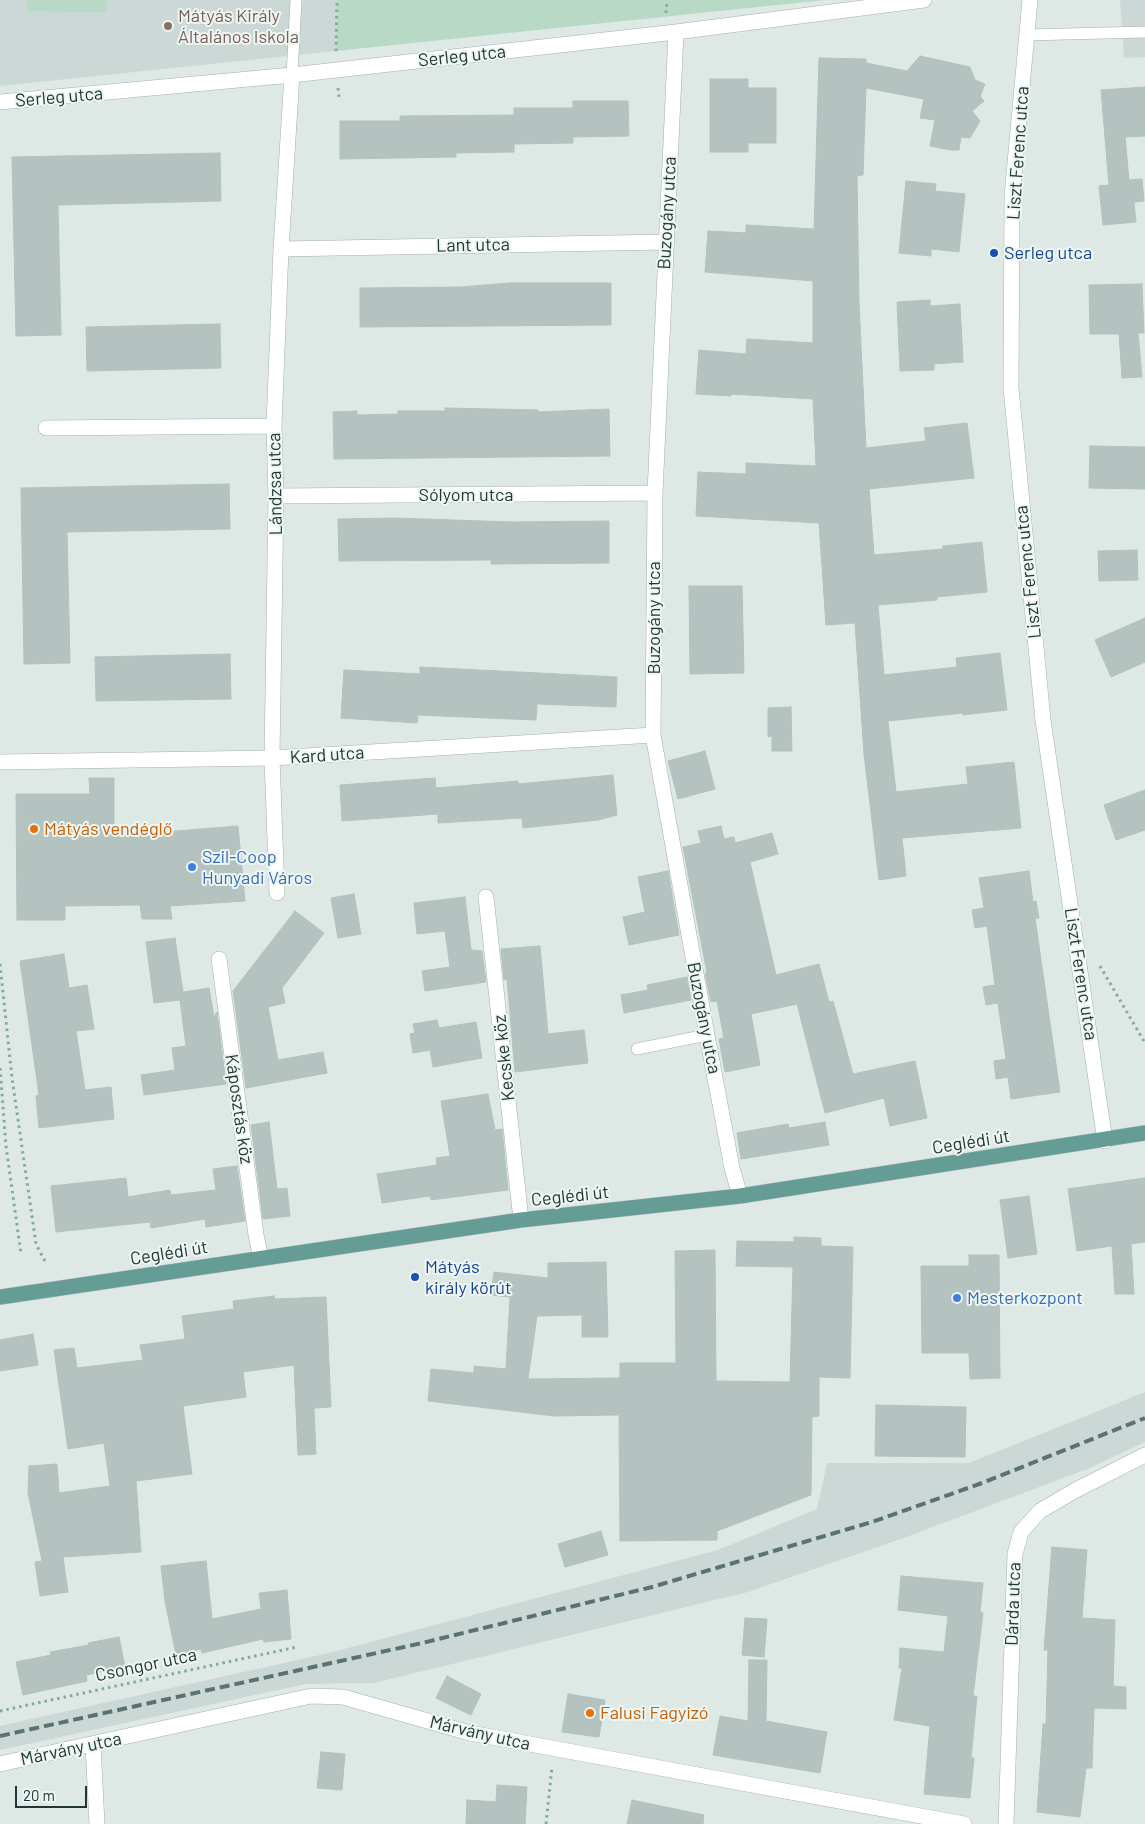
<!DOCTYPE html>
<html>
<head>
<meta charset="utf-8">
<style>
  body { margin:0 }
  #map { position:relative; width:1145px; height:1824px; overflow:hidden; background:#dee9e6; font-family:Barlow,sans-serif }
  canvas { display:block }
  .scale { position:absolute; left:15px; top:1786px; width:72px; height:22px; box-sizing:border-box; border:2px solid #213735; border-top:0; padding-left:6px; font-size:15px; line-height:18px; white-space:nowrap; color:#213735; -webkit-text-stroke:4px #eef6f3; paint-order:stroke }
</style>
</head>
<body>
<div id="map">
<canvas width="1145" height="1824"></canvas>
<div class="scale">20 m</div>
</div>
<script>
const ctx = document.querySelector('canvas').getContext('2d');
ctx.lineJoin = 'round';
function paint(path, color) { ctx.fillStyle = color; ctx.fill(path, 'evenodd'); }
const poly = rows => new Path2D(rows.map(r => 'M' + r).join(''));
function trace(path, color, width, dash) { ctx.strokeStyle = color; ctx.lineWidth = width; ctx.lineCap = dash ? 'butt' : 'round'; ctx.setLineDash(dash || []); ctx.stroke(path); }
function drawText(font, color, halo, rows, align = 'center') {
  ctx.font = font + ' Barlow,sans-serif'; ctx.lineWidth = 4; ctx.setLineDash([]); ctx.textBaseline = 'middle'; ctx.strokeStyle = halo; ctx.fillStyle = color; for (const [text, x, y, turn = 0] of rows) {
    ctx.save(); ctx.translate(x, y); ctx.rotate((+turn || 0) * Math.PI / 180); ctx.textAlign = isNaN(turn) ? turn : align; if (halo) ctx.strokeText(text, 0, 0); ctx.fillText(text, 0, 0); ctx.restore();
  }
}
const built = poly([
  [0,0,337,0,336,51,0,86],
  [1120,0,1145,0,1145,57,1124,58],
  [1145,1392,1145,1442,1090,1468,901,1539,748,1592,374,1683,306,1684,0,1750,0,1726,329,1653,718,1550,817,1509,827,1463,969,1463]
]);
const green = poly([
  [27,0,107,0,106,12,27,11],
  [337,0,825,0,336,51]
]);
const building = poly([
  [920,56,970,67,975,80,985,84,980,96,984,101,972,111,980,121,970,138,961,137,959,150,950,150,930,146,935,120,920,118,924,99,866,88,863,175,857,176,859,304,866,448,926,441,924,428,967,423,974,478,869,489,874,555,943,549,943,546,982,542,987,592,937,597,937,600,878,605,884,675,957,667,956,658,1000,653,1007,710,963,715,963,713,888,721,896,792,968,784,966,767,1014,762,1021,828,902,838,906,876,879,880,864,754,855,623,826,625,819,523,696,516,698,472,746,474,746,463,816,466,813,399,731,394,731,396,696,394,699,350,746,354,747,339,813,343,813,281,705,272,708,231,746,233,746,225,814,229,819,58,866,59,866,63,907,71,920,56],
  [710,79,748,79,748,88,776,88,776,143,748,143,748,152,710,152,710,79],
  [1145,87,1145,136,1125,137,1129,180,1142,179,1144,201,1134,202,1136,222,1103,225,1099,186,1109,185,1101,90,1145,87],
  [573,101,628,101,629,136,573,137,573,143,514,144,514,152,456,153,456,157,340,159,340,121,400,121,400,116,514,115,514,108,573,108,573,101],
  [220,153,221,201,58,205,61,335,16,336,12,157,220,153],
  [906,181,936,184,935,191,965,194,959,252,931,249,931,256,899,253,906,181],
  [509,283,611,283,611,325,360,327,360,288,461,287,509,283],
  [1142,284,1144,333,1138,333,1142,377,1122,378,1119,334,1090,334,1089,285,1142,284],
  [930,300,930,306,960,304,963,362,934,364,934,370,900,371,897,302,930,300],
  [220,324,221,368,87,371,86,327,220,324],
  [445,408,538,410,538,412,609,409,610,456,334,459,333,412,357,411,357,415,398,414,398,411,445,411,445,408],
  [1090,446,1145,447,1145,489,1089,488,1090,446],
  [229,484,230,529,67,532,70,663,24,664,21,488,229,484],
  [396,518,512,522,609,521,609,563,491,564,491,560,339,561,338,519,396,518],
  [1137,550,1138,580,1099,581,1098,551,1137,550],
  [689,586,742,586,744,673,690,674,689,586],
  [1145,618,1145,662,1111,677,1095,640,1145,618],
  [230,654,231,699,96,701,95,657,230,654],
  [420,667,617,677,616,707,537,704,536,720,418,715,417,723,341,718,344,670,420,674,420,667],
  [791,707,792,751,772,751,772,736,768,737,768,708,791,707],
  [705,751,715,789,678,799,668,761,705,751],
  [613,775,617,815,598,820,523,828,522,818,438,823,438,814,342,821,340,785,435,778,436,788,518,781,518,784,613,775],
  [89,778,114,778,114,836,238,826,245,901,170,906,172,919,142,919,140,905,65,906,65,920,17,920,16,794,90,794,89,778],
  [1145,790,1145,830,1116,840,1104,805,1145,790],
  [721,826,724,839,734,837,735,843,772,833,778,854,750,862,776,975,819,964,829,1002,833,1001,853,1074,915,1061,927,1118,890,1126,884,1098,825,1113,797,1004,751,1014,760,1065,725,1072,719,1039,724,1038,717,1001,711,1002,705,973,707,973,683,847,701,843,698,831,721,826],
  [668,871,679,935,629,945,623,917,645,912,638,877,668,871],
  [1029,871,1033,902,1036,901,1039,918,1035,918,1060,1092,1011,1099,1008,1077,996,1079,994,1061,1006,1059,998,1003,986,1005,983,987,995,985,987,926,975,928,972,910,984,908,979,878,1029,871],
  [354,894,361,934,338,938,331,898,354,894],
  [465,897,471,950,482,951,486,982,425,991,422,971,450,967,445,931,417,934,414,903,465,897],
  [295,911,324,933,282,988,285,1003,268,1007,278,1060,323,1052,327,1073,246,1088,233,991,295,911],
  [175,938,183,992,209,988,214,1017,217,1012,226,1084,144,1095,141,1075,175,1070,172,1048,186,1046,180,1000,154,1003,146,942,175,938],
  [540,946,548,1034,584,1030,588,1063,515,1072,507,979,504,980,501,949,540,946],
  [64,954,69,988,87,985,94,1029,76,1031,85,1090,111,1087,114,1119,39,1128,36,1096,39,1095,20,961,64,954],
  [687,977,691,1000,624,1013,621,995,648,990,647,985,687,977],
  [437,1020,439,1028,476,1022,482,1058,433,1067,430,1050,413,1053,410,1034,415,1033,413,1024,437,1020],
  [488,1094,495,1130,502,1129,508,1190,431,1200,430,1196,382,1203,377,1174,437,1165,436,1158,450,1156,441,1101,488,1094],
  [269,1122,277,1189,287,1188,290,1216,263,1219,251,1125,269,1122],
  [825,1122,829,1145,741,1159,737,1133,788,1124,789,1128,825,1122],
  [237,1166,245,1221,206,1227,205,1219,151,1228,150,1222,56,1232,51,1186,126,1178,128,1197,170,1190,171,1195,216,1190,213,1169,237,1166],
  [1145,1178,1145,1242,1131,1244,1134,1294,1115,1294,1112,1246,1077,1251,1068,1189,1145,1178],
  [1029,1196,1037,1254,1008,1258,1000,1200,1029,1196],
  [794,1237,821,1238,821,1246,853,1247,850,1378,819,1377,819,1416,812,1417,811,1495,717,1531,717,1540,620,1541,619,1415,554,1416,428,1401,431,1369,474,1373,474,1366,506,1369,510,1297,491,1295,494,1272,548,1278,548,1263,606,1262,608,1337,582,1337,582,1315,537,1316,528,1379,620,1378,620,1363,676,1363,675,1251,715,1250,716,1381,790,1382,793,1267,736,1266,737,1241,794,1242,794,1237],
  [969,1255,999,1255,1000,1378,970,1379,969,1353,922,1353,921,1266,969,1266,969,1255],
  [274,1296,275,1299,326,1297,331,1407,314,1408,316,1454,298,1455,294,1365,243,1372,246,1397,183,1406,192,1474,136,1481,141,1552,63,1557,68,1592,40,1596,35,1562,42,1561,28,1493,29,1466,57,1464,59,1493,110,1486,104,1443,68,1449,54,1350,74,1348,77,1368,143,1360,140,1345,185,1339,182,1316,234,1309,233,1301,274,1296],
  [33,1334,38,1365,0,1371,0,1340,33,1334],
  [876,1405,966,1407,965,1457,875,1456,876,1405],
  [601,1531,608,1555,565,1567,558,1544,601,1531],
  [1052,1547,1087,1550,1082,1618,1115,1620,1113,1686,1126,1687,1126,1709,1094,1708,1092,1768,1086,1768,1080,1817,1037,1812,1043,1724,1046,1724,1048,1650,1044,1650,1052,1547],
  [206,1561,212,1619,261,1609,259,1593,287,1590,291,1639,264,1642,263,1639,202,1653,201,1649,176,1655,165,1601,161,1566,206,1561],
  [901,1576,983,1583,980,1612,983,1613,973,1696,977,1696,971,1758,974,1758,970,1798,924,1794,930,1726,894,1720,902,1668,899,1668,900,1648,944,1652,948,1616,898,1610,901,1576],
  [745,1618,767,1619,764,1657,742,1655,745,1618],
  [119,1637,125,1667,86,1675,87,1681,23,1695,16,1662,51,1655,50,1652,89,1645,88,1643,119,1637],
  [749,1660,767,1660,766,1721,827,1732,820,1773,713,1755,720,1716,748,1721,749,1660],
  [447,1676,481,1694,471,1715,436,1698,447,1676],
  [568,1694,605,1700,599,1737,562,1732,568,1694],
  [321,1752,345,1754,342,1790,317,1788,321,1752],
  [497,1785,527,1787,525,1824,466,1824,467,1800,496,1802,497,1785],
  [632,1800,704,1815,703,1824,627,1824,632,1800]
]);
const path = poly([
  [666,13,667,0],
  [336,51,337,0],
  [338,88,339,97],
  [0,964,12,1078,36,1244,46,1263],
  [1100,966,1145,1043],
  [0,1068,6,1146,21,1254],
  [0,1711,297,1647],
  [546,1824,552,1767]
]);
const lane = poly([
  [1027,35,1145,32],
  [292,75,296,0],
  [637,1049,707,1035]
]);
const street = poly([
  [676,32,655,493,653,735,707,1035,732,1168,740,1196],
  [0,102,292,75,676,32,924,0],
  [281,249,666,242],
  [46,428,274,426],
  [276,496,655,493],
  [0,762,272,758,653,735],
  [277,893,272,758,276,496,274,426,281,249,292,75],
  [486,897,521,1220],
  [219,959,256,1235,261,1258],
  [93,1744,97,1824],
  [0,1764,311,1696,343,1697,470,1733,964,1824],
  [1006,1824,1015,1554,1021,1532,1040,1511,1074,1491,1145,1455]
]);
const secondary = poly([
  [1030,0,1012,196,1011,388,1043,720,1105,1141]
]);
const primary = poly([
  [0,1297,521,1220,740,1196,1145,1133]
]);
const rail = poly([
  [0,1736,422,1643,652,1587,872,1522,982,1483,1145,1418]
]);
const markers = [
  [168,26,5,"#8d6e63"],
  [994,253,5,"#1a4fb4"],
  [34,829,5,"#e8710a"],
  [192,867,5,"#3f7fe0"],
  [415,1277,5,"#1a4fb4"],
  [957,1298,5,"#3f7fe0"],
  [590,1713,5,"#e8710a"]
];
const educationNames = [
  ["Mátyás Király",178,16],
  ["Általános Iskola",178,37]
];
const streetNames = [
  ["Serleg utca",462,56,-6],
  ["Serleg utca",59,97,-5],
  ["Liszt Ferenc utca",1018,153,-86],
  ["Buzogány utca",667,213,-87],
  ["Lant utca",473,245,-1],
  ["Lándzsa utca",275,484,-91],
  ["Sólyom utca",466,495],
  ["Liszt Ferenc utca",1028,572,-96],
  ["Buzogány utca",654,618,-90],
  ["Kard utca",327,755,-4],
  ["Liszt Ferenc utca",1081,974,81],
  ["Buzogány utca",704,1018,79],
  ["Kecske köz",504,1058,-96],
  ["Káposztás köz",239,1109,82],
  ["Ceglédi út",971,1142,-9],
  ["Ceglédi út",570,1196,-6],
  ["Ceglédi út",169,1253,-9],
  ["Dárda utca",1013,1604,-88],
  ["Csongor utca",146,1665,-12],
  ["Márvány utca",480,1733,13],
  ["Márvány utca",71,1749,-12]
];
const transitNames = [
  ["Serleg utca",1004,253],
  ["Mátyás",425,1267],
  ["király körút",425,1288]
];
const foodNames = [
  ["Mátyás vendéglő",44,829],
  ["Falusi Fagyizó",600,1713]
];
const shopNames = [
  ["Szil-Coop",202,857],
  ["Hunyadi Város",202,878],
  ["Mesterkozpont",967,1298]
];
paint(built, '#ccd8d5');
paint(green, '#b8d9c6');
paint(building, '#b4c3bf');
trace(building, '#b1c2bd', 1);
trace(lane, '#a2b0ad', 12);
trace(street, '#a2b0ad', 16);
trace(secondary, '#9eb4af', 16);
trace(primary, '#bcc3c2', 16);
trace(path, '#80aaa4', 3, [2.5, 4]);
trace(lane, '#fff', 11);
trace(street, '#fff', 15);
trace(secondary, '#fff', 15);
trace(primary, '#659c96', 15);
trace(rail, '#5b7370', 4, [10, 5]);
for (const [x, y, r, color] of markers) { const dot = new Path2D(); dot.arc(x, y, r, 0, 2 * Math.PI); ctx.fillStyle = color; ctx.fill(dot); trace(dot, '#eef6f3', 2); }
drawText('18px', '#785e54', '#eef6f3', educationNames, 'left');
drawText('18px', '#213735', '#eef6f3', streetNames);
drawText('18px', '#164399', '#eef6f3', transitNames, 'left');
drawText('18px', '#c56008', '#eef6f3', foodNames, 'left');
drawText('18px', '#366cbe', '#eef6f3', shopNames, 'left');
</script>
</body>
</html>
